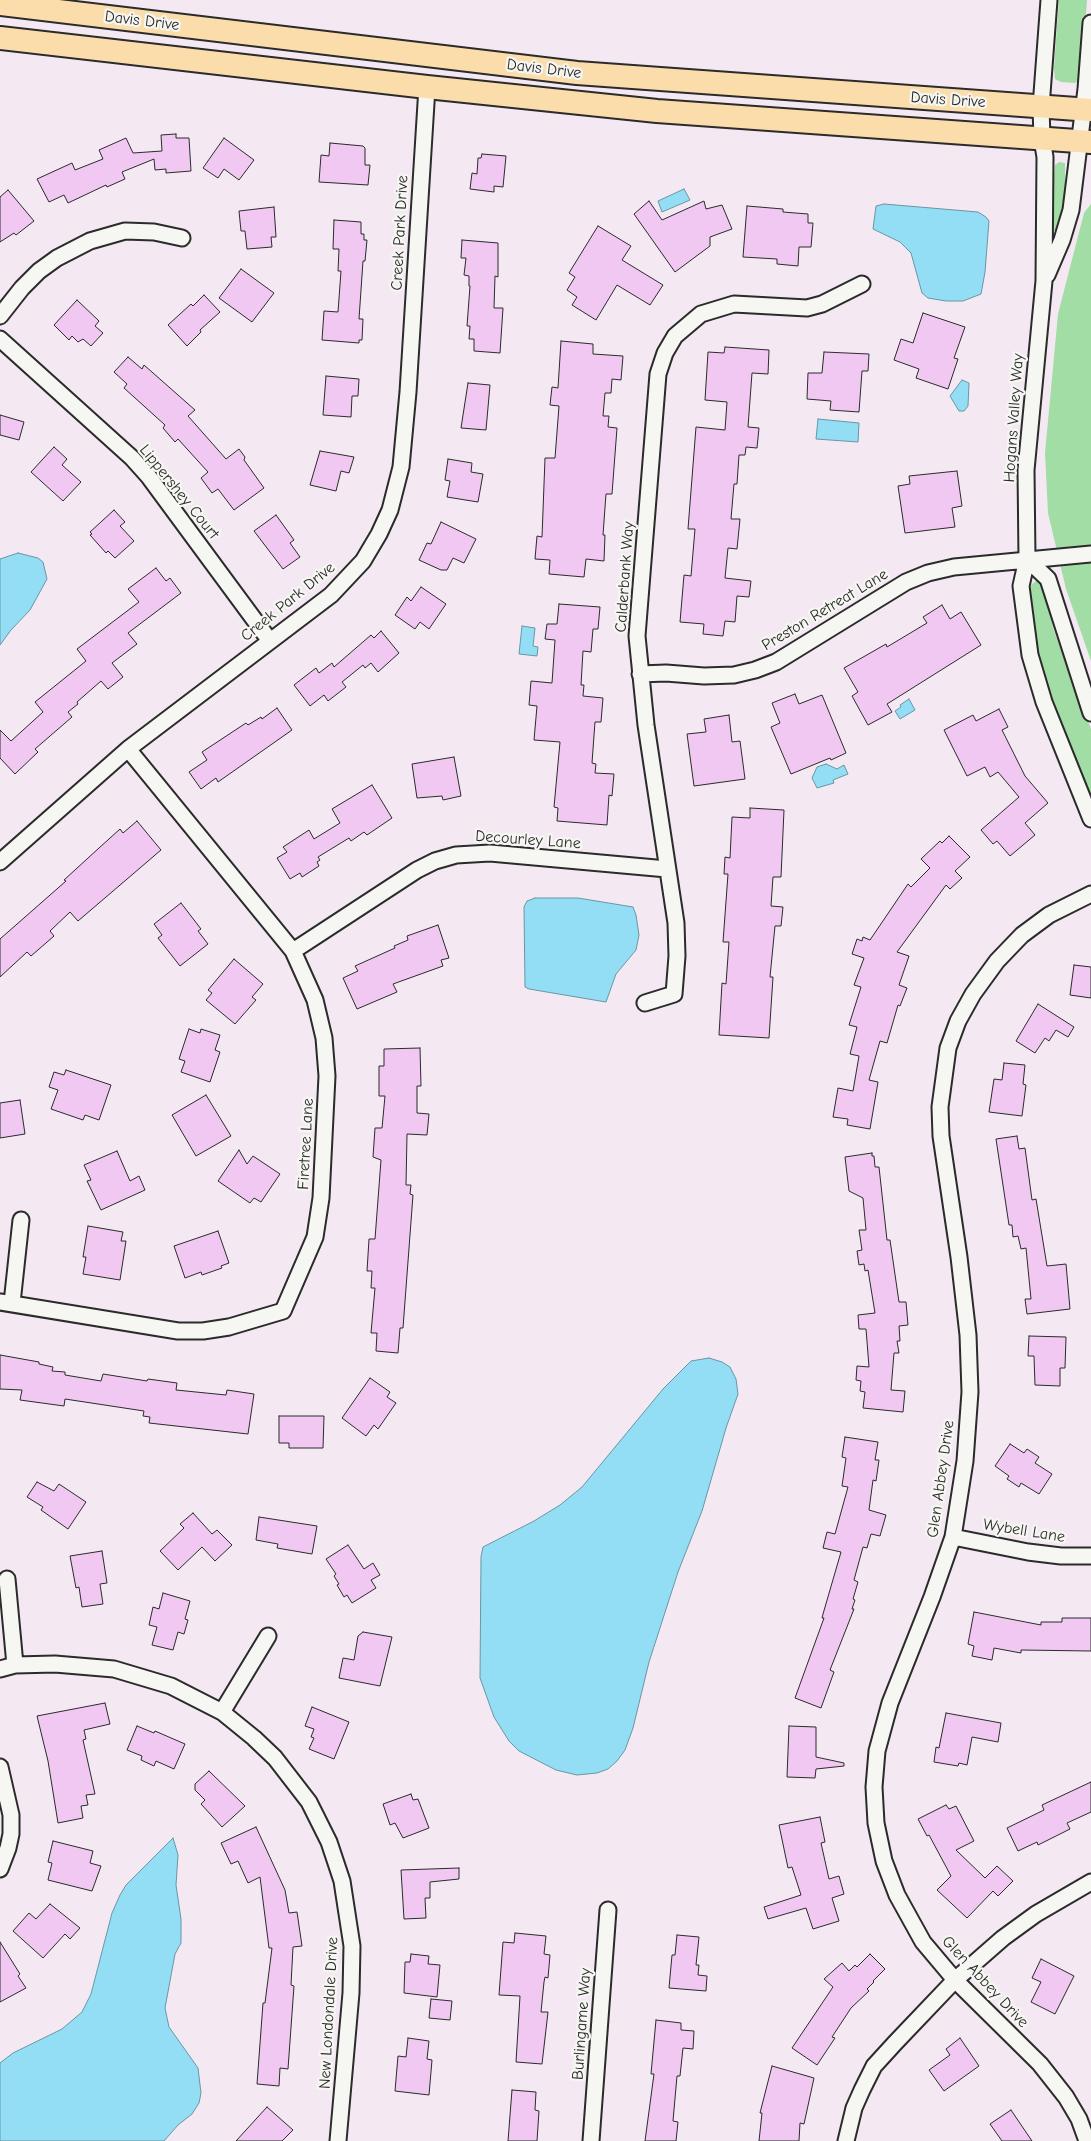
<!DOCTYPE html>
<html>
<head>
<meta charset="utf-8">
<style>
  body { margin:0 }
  canvas { display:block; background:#f4e8f2 }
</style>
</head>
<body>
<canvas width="1091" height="2141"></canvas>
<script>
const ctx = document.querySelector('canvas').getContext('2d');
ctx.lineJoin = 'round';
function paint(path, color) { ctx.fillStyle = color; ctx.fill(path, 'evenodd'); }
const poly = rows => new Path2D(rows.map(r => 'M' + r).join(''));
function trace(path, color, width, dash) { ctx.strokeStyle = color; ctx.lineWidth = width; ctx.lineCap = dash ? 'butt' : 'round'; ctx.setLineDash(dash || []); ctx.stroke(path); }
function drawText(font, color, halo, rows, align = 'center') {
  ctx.font = font + ' "Comic Neue",sans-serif'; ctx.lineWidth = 4.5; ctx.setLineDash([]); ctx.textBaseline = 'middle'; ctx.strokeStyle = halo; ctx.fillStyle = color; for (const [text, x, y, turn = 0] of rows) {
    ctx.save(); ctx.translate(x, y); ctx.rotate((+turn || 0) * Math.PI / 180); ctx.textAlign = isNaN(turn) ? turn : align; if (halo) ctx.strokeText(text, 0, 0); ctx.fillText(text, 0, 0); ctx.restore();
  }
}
const green = poly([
  [1059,0,1087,0,1082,70,1079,79,1075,83,1061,82,1055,79,1054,68],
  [1059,162,1065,163,1065,184,1060,229,1056,232,1050,226,1055,165],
  [1091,204,1091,661,1066,589,1048,513,1045,453,1058,314,1084,213],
  [1036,581,1040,581,1044,590,1054,631,1091,729,1091,796,1052,698,1040,662,1029,598,1031,585]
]);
const water = poly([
  [684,189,690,200,662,212,658,201,684,189],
  [884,204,978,212,986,217,989,221,985,272,981,294,963,301,946,301,928,298,922,293,911,253,900,242,873,229,876,206,884,204],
  [962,380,969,383,968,406,964,411,959,411,950,396,962,380],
  [818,419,859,423,858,442,816,439,818,419],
  [18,553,38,558,43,562,47,579,30,610,11,630,0,645,0,559,18,553],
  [522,626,535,628,533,646,538,647,537,656,519,654,522,626],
  [909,699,915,710,900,719,895,711,901,707,900,705,909,699],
  [826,764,837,769,844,765,848,774,833,780,834,783,817,788,812,778,817,767,826,764],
  [535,898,578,898,633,907,636,915,639,935,636,950,616,974,606,1002,529,989,525,987,524,907,527,901,535,898],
  [709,1358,722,1362,730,1367,736,1379,738,1394,726,1428,702,1511,678,1572,649,1662,633,1728,625,1750,617,1761,608,1769,597,1773,577,1775,556,1770,519,1751,509,1741,494,1717,480,1678,481,1557,483,1547,534,1521,560,1505,582,1487,663,1389,691,1361,709,1358],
  [173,1838,178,1855,176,1885,181,1919,181,1943,175,1954,165,2008,169,2027,198,2068,201,2093,199,2103,192,2114,178,2125,164,2141,0,2141,0,2063,13,2053,62,2029,82,2012,91,1994,112,1913,120,1895,126,1885,173,1838]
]);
const building = poly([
  [176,134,176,138,189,138,191,171,166,173,166,169,155,170,154,159,122,172,125,179,107,187,106,185,68,203,64,195,49,202,37,179,72,163,75,170,103,159,99,150,126,138,133,153,162,151,161,135,176,134],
  [224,138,254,160,239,180,224,169,218,178,203,168,224,138],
  [330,143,363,146,365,148,365,165,370,165,368,185,319,182,321,155,329,156,330,143],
  [482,154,506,156,503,187,494,186,494,192,470,189,472,173,477,174,478,158,481,158,482,154],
  [8,190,34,221,16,235,14,233,0,242,0,197,8,190],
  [649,201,662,220,704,201,706,209,722,205,732,229,710,237,710,246,675,272,634,214,649,201],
  [747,206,783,209,783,212,808,214,808,223,813,223,811,247,799,247,798,266,777,264,777,259,743,257,747,206],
  [274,207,276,237,271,237,272,247,247,249,245,231,241,231,239,211,274,207],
  [334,220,361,222,361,234,364,234,364,240,367,240,365,261,363,261,359,319,363,319,362,340,359,340,359,343,322,340,324,311,338,312,341,271,338,271,339,249,333,249,334,220],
  [598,226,631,246,622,260,663,285,650,305,617,285,596,320,572,305,577,297,567,290,575,277,569,273,598,226],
  [462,240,498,243,498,277,495,276,494,308,503,308,500,353,474,351,474,339,469,339,470,326,467,326,470,286,469,286,469,276,464,275,466,258,461,258,462,240],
  [241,269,274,293,252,322,219,298,241,269],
  [204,295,220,312,200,330,201,332,187,346,168,325,191,304,193,306,204,295],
  [77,300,99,321,95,326,103,333,91,346,83,339,78,342,72,336,69,340,54,325,77,300],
  [923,313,965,327,954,358,958,359,948,389,916,378,919,369,894,360,901,339,913,343,923,313],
  [561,341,593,344,593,354,623,356,621,380,612,379,611,393,605,393,603,416,609,416,608,427,617,428,612,494,606,494,603,535,605,535,604,561,586,559,584,577,549,574,550,560,535,559,537,536,542,537,545,458,555,458,559,406,550,405,552,387,558,388,561,341],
  [725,347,769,350,768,374,752,373,748,427,759,428,757,448,746,447,745,455,739,455,737,484,734,484,731,519,740,519,737,549,728,548,725,578,751,581,749,597,737,596,735,622,725,621,723,636,703,634,704,624,680,622,684,575,691,576,695,529,688,529,696,427,725,430,727,402,705,400,708,352,724,353,725,347],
  [824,352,869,354,868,371,862,371,859,412,830,410,831,401,807,399,808,373,822,373,824,352],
  [128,357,142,369,144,365,195,410,188,416,226,459,239,449,245,457,244,460,264,488,234,510,218,489,212,493,201,478,208,472,178,439,175,442,163,428,165,425,124,388,127,384,114,372,128,357],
  [326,376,359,379,358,396,352,396,351,417,323,415,326,376],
  [468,383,490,385,486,430,461,428,468,383],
  [0,415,24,422,19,440,0,435,0,415],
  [54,447,67,459,62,465,81,482,63,501,31,472,54,447],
  [320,451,354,457,349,473,341,471,336,491,310,485,320,451],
  [448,459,472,463,471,472,483,474,478,502,447,497,450,481,445,480,448,459],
  [957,471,962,506,952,508,955,527,905,533,898,486,910,484,909,476,957,471],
  [114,510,125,522,120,526,134,541,115,558,108,551,106,553,90,535,92,534,90,532,114,510],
  [276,515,294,540,290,543,300,557,283,569,254,531,276,515],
  [441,522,476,539,464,563,453,558,447,570,441,570,419,560,427,543,431,544,441,522],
  [156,568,166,581,170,578,181,593,128,633,137,644,112,663,123,677,108,689,101,681,77,702,78,704,68,712,72,717,35,749,38,752,15,774,0,758,0,730,11,741,43,712,35,702,86,661,77,649,139,602,128,589,156,568],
  [421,587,446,604,429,629,420,622,415,629,395,615,407,597,411,601,421,587],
  [559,604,600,607,598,629,593,629,591,652,583,651,581,685,584,685,583,696,603,698,601,722,595,722,592,763,596,764,595,773,614,774,612,796,609,795,607,825,557,821,558,808,554,807,560,742,534,740,537,706,529,705,531,681,552,683,555,640,545,639,547,624,557,624,559,604],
  [942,605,950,619,961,612,981,645,887,704,892,712,868,725,852,696,858,692,844,668,886,644,887,647,927,623,923,617,942,605],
  [381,631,399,653,378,672,371,663,365,668,363,665,342,682,346,687,328,701,324,695,310,706,294,685,316,668,319,673,332,663,334,667,371,635,374,638,381,631],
  [795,694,799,704,822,695,846,753,831,760,830,758,791,774,771,727,780,723,772,703,795,694],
  [277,708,292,730,218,782,216,778,201,789,189,772,207,760,202,752,246,723,248,725,261,717,262,719,277,708],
  [999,709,1008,727,1002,730,1025,776,1048,803,1025,823,1035,835,1010,856,997,841,993,844,981,830,1019,797,998,772,990,777,985,767,967,776,944,730,973,715,976,721,999,709],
  [729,715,732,742,740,741,745,779,694,786,687,734,706,732,704,719,729,715],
  [454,757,461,796,443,800,442,796,417,798,412,764,454,757],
  [372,785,392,818,367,835,364,832,351,841,349,838,318,857,320,860,317,862,319,866,302,877,300,873,290,879,277,858,287,852,283,847,309,830,314,839,340,823,332,809,372,785],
  [750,808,784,810,781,877,773,877,771,906,783,907,781,926,775,926,770,977,773,977,769,1038,719,1035,722,983,726,984,729,942,723,942,728,874,724,874,725,857,730,858,732,817,750,818,750,808],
  [137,821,161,850,78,921,70,912,50,931,54,936,31,956,27,952,0,977,0,939,66,881,64,880,99,848,120,829,123,833,137,821],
  [949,836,970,857,955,871,962,878,950,889,946,885,897,952,909,956,899,985,907,988,900,1006,898,1005,887,1043,880,1041,869,1080,878,1082,870,1129,847,1125,848,1119,833,1117,838,1088,853,1091,859,1056,850,1054,857,1027,849,1025,861,987,854,985,864,958,852,954,857,939,862,941,863,937,870,940,908,884,911,887,930,868,921,859,940,841,942,843,949,836],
  [181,903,201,929,198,931,208,944,180,966,158,938,162,935,154,924,181,903],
  [438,925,449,958,441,960,443,966,393,984,397,992,357,1009,343,978,358,971,355,966,395,948,394,946,408,940,407,936,438,925],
  [234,959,263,984,252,997,256,1000,235,1024,206,1000,212,993,208,990,234,959],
  [1074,965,1091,967,1091,998,1070,995,1074,965],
  [1038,1004,1074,1027,1068,1037,1056,1030,1049,1041,1045,1038,1035,1053,1016,1041,1038,1004],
  [189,1029,200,1033,201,1029,220,1035,215,1050,220,1052,210,1082,181,1072,185,1061,179,1059,189,1029],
  [420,1048,421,1086,417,1086,417,1113,429,1114,427,1135,407,1134,406,1185,411,1185,410,1194,413,1195,403,1328,400,1328,398,1353,376,1351,377,1333,371,1333,375,1288,371,1288,372,1271,367,1271,369,1239,375,1239,381,1160,373,1157,375,1128,382,1128,385,1096,379,1096,379,1066,384,1066,384,1049,420,1048],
  [1004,1063,1025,1065,1023,1084,1026,1085,1022,1116,989,1112,994,1079,1002,1080,1004,1063],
  [66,1070,111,1085,99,1120,85,1115,83,1120,51,1109,58,1090,49,1087,54,1072,64,1075,66,1070],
  [206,1095,231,1136,196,1156,172,1115,206,1095],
  [20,1100,25,1134,0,1138,0,1103,20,1100],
  [1017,1136,1019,1149,1025,1148,1032,1200,1036,1199,1047,1266,1066,1264,1070,1309,1027,1314,1025,1299,1031,1299,1026,1248,1021,1249,1018,1236,1013,1237,1012,1225,1009,1225,996,1139,1017,1136],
  [239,1150,247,1164,253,1156,280,1174,261,1202,254,1198,250,1203,218,1181,239,1150],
  [117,1151,130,1181,139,1176,145,1190,101,1210,87,1181,91,1180,84,1165,117,1151],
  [872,1153,872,1156,874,1156,875,1167,879,1167,887,1240,890,1240,899,1302,906,1302,908,1325,899,1326,900,1341,897,1341,899,1353,894,1353,891,1390,905,1391,903,1412,863,1408,865,1392,860,1391,861,1381,856,1380,857,1366,869,1367,866,1329,859,1329,858,1315,875,1313,868,1270,865,1271,864,1264,859,1265,857,1251,862,1250,859,1230,866,1230,863,1198,849,1191,845,1157,872,1153],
  [88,1226,123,1232,121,1241,126,1241,120,1280,83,1274,86,1257,83,1257,88,1226],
  [218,1231,229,1263,221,1266,222,1268,202,1275,201,1272,185,1278,174,1246,218,1231],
  [1029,1336,1066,1337,1065,1368,1060,1368,1060,1386,1035,1385,1034,1356,1028,1356,1029,1336],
  [0,1355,39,1362,39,1364,53,1367,52,1371,65,1372,65,1375,101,1381,103,1374,147,1381,148,1379,177,1383,176,1390,226,1395,227,1390,254,1394,248,1434,149,1423,150,1417,143,1416,144,1411,65,1399,64,1406,20,1400,22,1390,0,1389,0,1355],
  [370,1378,390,1392,387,1397,396,1403,378,1429,374,1425,366,1436,342,1418,370,1378],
  [279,1416,324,1416,323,1448,289,1448,289,1443,279,1443,279,1416],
  [845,1437,878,1442,875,1460,879,1460,876,1481,873,1480,869,1510,886,1515,880,1536,871,1534,867,1548,863,1547,854,1580,858,1582,853,1599,855,1600,852,1609,854,1609,830,1670,834,1672,821,1708,795,1698,824,1618,822,1618,823,1614,841,1552,823,1548,827,1532,835,1534,848,1487,842,1486,846,1458,842,1457,845,1437],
  [1010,1444,1024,1453,1027,1449,1039,1457,1035,1463,1052,1474,1039,1494,1021,1483,1019,1487,1007,1479,1009,1476,995,1466,1010,1444],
  [37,1482,54,1491,59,1484,86,1502,68,1529,41,1510,43,1507,27,1497,37,1482],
  [193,1513,212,1534,217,1530,232,1545,215,1561,202,1547,178,1570,160,1551,184,1528,180,1524,193,1513],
  [259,1517,317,1526,312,1554,277,1548,278,1544,256,1540,259,1517],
  [348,1545,364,1569,373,1563,380,1575,371,1580,376,1588,352,1603,347,1595,344,1597,337,1585,339,1584,334,1576,336,1574,326,1559,348,1545],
  [102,1551,107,1583,100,1584,103,1604,82,1607,79,1587,76,1588,70,1556,102,1551],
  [163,1593,190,1601,185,1619,188,1620,184,1634,178,1632,173,1650,152,1645,157,1627,149,1625,153,1607,159,1609,163,1593],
  [974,1612,1041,1625,1041,1622,1062,1622,1062,1618,1091,1618,1091,1651,1021,1650,1021,1653,994,1648,992,1660,972,1656,974,1646,968,1644,974,1612],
  [363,1632,392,1637,380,1686,339,1678,343,1658,354,1660,358,1636,363,1632],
  [105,1703,110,1724,84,1730,86,1739,83,1740,95,1794,86,1795,88,1805,81,1806,83,1818,58,1823,48,1761,37,1716,105,1703],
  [312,1707,349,1722,334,1759,309,1749,314,1738,311,1737,314,1729,305,1726,312,1707],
  [946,1713,1001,1723,998,1742,972,1737,967,1765,959,1763,958,1766,934,1762,936,1747,939,1748,946,1713],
  [137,1726,154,1733,155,1731,185,1744,174,1769,156,1761,154,1766,141,1760,142,1756,127,1750,137,1726],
  [789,1726,816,1727,816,1757,844,1763,844,1766,816,1769,815,1778,787,1777,789,1726],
  [209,1771,245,1806,222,1827,201,1804,205,1800,195,1790,195,1784,209,1771],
  [1091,1782,1091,1812,1067,1823,1070,1829,1038,1845,1037,1842,1018,1851,1007,1828,1044,1810,1042,1805,1091,1782],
  [411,1794,413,1800,418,1799,429,1828,403,1838,395,1823,390,1825,383,1804,411,1794],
  [946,1805,949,1809,956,1806,974,1841,956,1850,985,1878,997,1866,1013,1881,998,1896,993,1891,967,1918,937,1890,951,1876,929,1835,927,1836,918,1819,946,1805],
  [820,1817,825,1842,821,1843,829,1879,839,1876,844,1894,832,1898,839,1921,813,1929,806,1908,768,1919,764,1907,801,1895,792,1867,788,1868,779,1825,820,1817],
  [256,1827,285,1890,289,1913,297,1912,302,1946,293,1947,291,1985,294,1986,288,2069,280,2068,279,2086,257,2084,263,2003,265,2003,272,1948,269,1948,260,1877,248,1883,238,1861,231,1864,221,1843,256,1827],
  [53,1841,93,1851,90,1863,101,1866,92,1891,48,1880,52,1863,48,1862,53,1841],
  [459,1868,459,1879,430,1882,430,1898,425,1898,426,1918,404,1919,401,1870,459,1868],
  [50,1904,80,1928,70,1939,65,1934,43,1958,13,1931,29,1913,36,1919,50,1904],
  [515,1933,546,1936,544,1954,550,1955,548,1978,545,1977,544,1982,541,2012,548,2012,542,2064,516,2062,520,1996,499,1995,503,1942,514,1943,515,1933],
  [677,1935,699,1937,696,1965,699,1965,698,1975,707,1976,706,1991,669,1988,672,1955,675,1955,677,1935],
  [0,1942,20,1974,18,1976,26,1988,0,2002,0,1942],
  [411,1954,429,1956,428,1964,440,1965,437,1997,404,1993,405,1962,410,1962,411,1954],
  [870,1954,885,1969,873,1981,874,1982,867,1989,869,1991,851,2008,832,2037,835,2038,817,2065,792,2048,833,1987,824,1979,842,1963,849,1971,855,1965,857,1967,870,1954],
  [1041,1959,1074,1976,1055,2014,1031,2002,1041,1982,1032,1978,1041,1959],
  [431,1999,452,2001,450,2020,429,2018,431,1999],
  [656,2020,681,2023,681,2030,694,2031,693,2049,683,2048,680,2076,677,2076,673,2121,678,2122,676,2141,645,2141,654,2074,651,2074,656,2020],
  [408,2038,429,2041,427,2059,432,2060,429,2095,395,2091,398,2056,406,2057,408,2038],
  [960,2038,979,2066,944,2091,929,2070,950,2055,946,2049,960,2038],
  [772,2066,814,2078,804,2124,800,2123,799,2141,759,2141,762,2113,760,2113,772,2066],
  [512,2090,536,2092,535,2110,539,2111,537,2141,508,2141,512,2090],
  [267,2107,293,2130,282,2141,236,2141,267,2107],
  [1011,2110,1032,2141,1002,2141,990,2124,1011,2110]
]);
const minor = poly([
  [1049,0,1041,107,1042,139,1045,157,1044,281,1026,470,1027,559,1021,586,1030,655,1044,702,1091,819],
  [1047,275,1062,240,1071,210,1086,89,1091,23],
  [0,316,22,288,39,271,57,258,90,241,125,231,154,232,182,238],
  [0,339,132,458,149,477,270,641],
  [1027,559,1048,579,1091,713],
  [640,674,666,673,704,676,734,675,755,670,776,662,906,582,928,573,954,567,1091,554],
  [0,862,128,749,331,595,363,561,379,534,390,510,401,467,408,392,427,87],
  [293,951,417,870,435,861,456,855,490,853,667,869],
  [645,1003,674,994,677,956,676,923,646,725,637,636,658,374,665,353,675,336,701,314,734,304,807,308,822,304,862,284],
  [0,1302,178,1331,203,1331,229,1327,283,1311,315,1237,321,1198,327,1076,324,1038,315,1000,293,951,128,749],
  [12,1303,21,1220],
  [953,1537,1028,1552,1061,1556,1091,1556],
  [7,1579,15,1665],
  [0,1669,15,1665,55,1664,114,1669,171,1686,222,1712,254,1738,275,1758,309,1802,329,1842,342,1881,352,1946,351,1993,338,2141],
  [222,1712,268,1636],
  [0,1767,11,1815,11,1834,8,1848,0,1869],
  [591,2141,608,1910],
  [846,2141,854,2108,862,2090,874,2066,895,2043,955,1980,1003,1938,1036,1914,1091,1882],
  [1087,2141,1079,2119,1066,2097,1040,2064,955,1980,923,1942,897,1895,884,1861,876,1823,874,1787,877,1751,890,1703,932,1597,953,1537,965,1461,970,1392,968,1335,959,1257,941,1136,940,1107,948,1048,958,1021,973,994,997,961,1022,935,1049,915,1091,894]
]);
const primary = poly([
  [0,4,577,73,1091,110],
  [0,38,427,87,657,111,1091,142]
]);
const streetNames = [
  ["Davis Drive",142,21,7],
  ["Davis Drive",544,69,7],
  ["Davis Drive",948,100,4],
  ["Creek Park Drive",400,233,-87],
  ["Hogans Valley Way",1014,418,-86],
  ["Lippershey Court",179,492,51],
  ["Calderbank Way",625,577,-86],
  ["Creek Park Drive",288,602,-39],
  ["Preston Retreat Lane",825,610,-31],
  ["Decourley Lane",528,840,4],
  ["Firetree Lane",306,1144,-87],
  ["Glen Abbey Drive",941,1479,-82],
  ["Wybell Lane",1024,1531,9],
  ["Glen Abbey Drive",985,1982,47],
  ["New Londondale Drive",329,2013,-87],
  ["Burlingame Way",582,2024,-86]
];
paint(green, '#a1dda4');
paint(water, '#93def4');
trace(water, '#6996a4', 1);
paint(building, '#f0c8f1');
trace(building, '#2b2b2b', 1);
trace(minor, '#2b2b2b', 19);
trace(primary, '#2b2b2b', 26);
trace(minor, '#f6f6f2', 15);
trace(primary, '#faddab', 22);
drawText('16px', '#2b2b2b', '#f6f6f2', streetNames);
</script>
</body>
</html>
